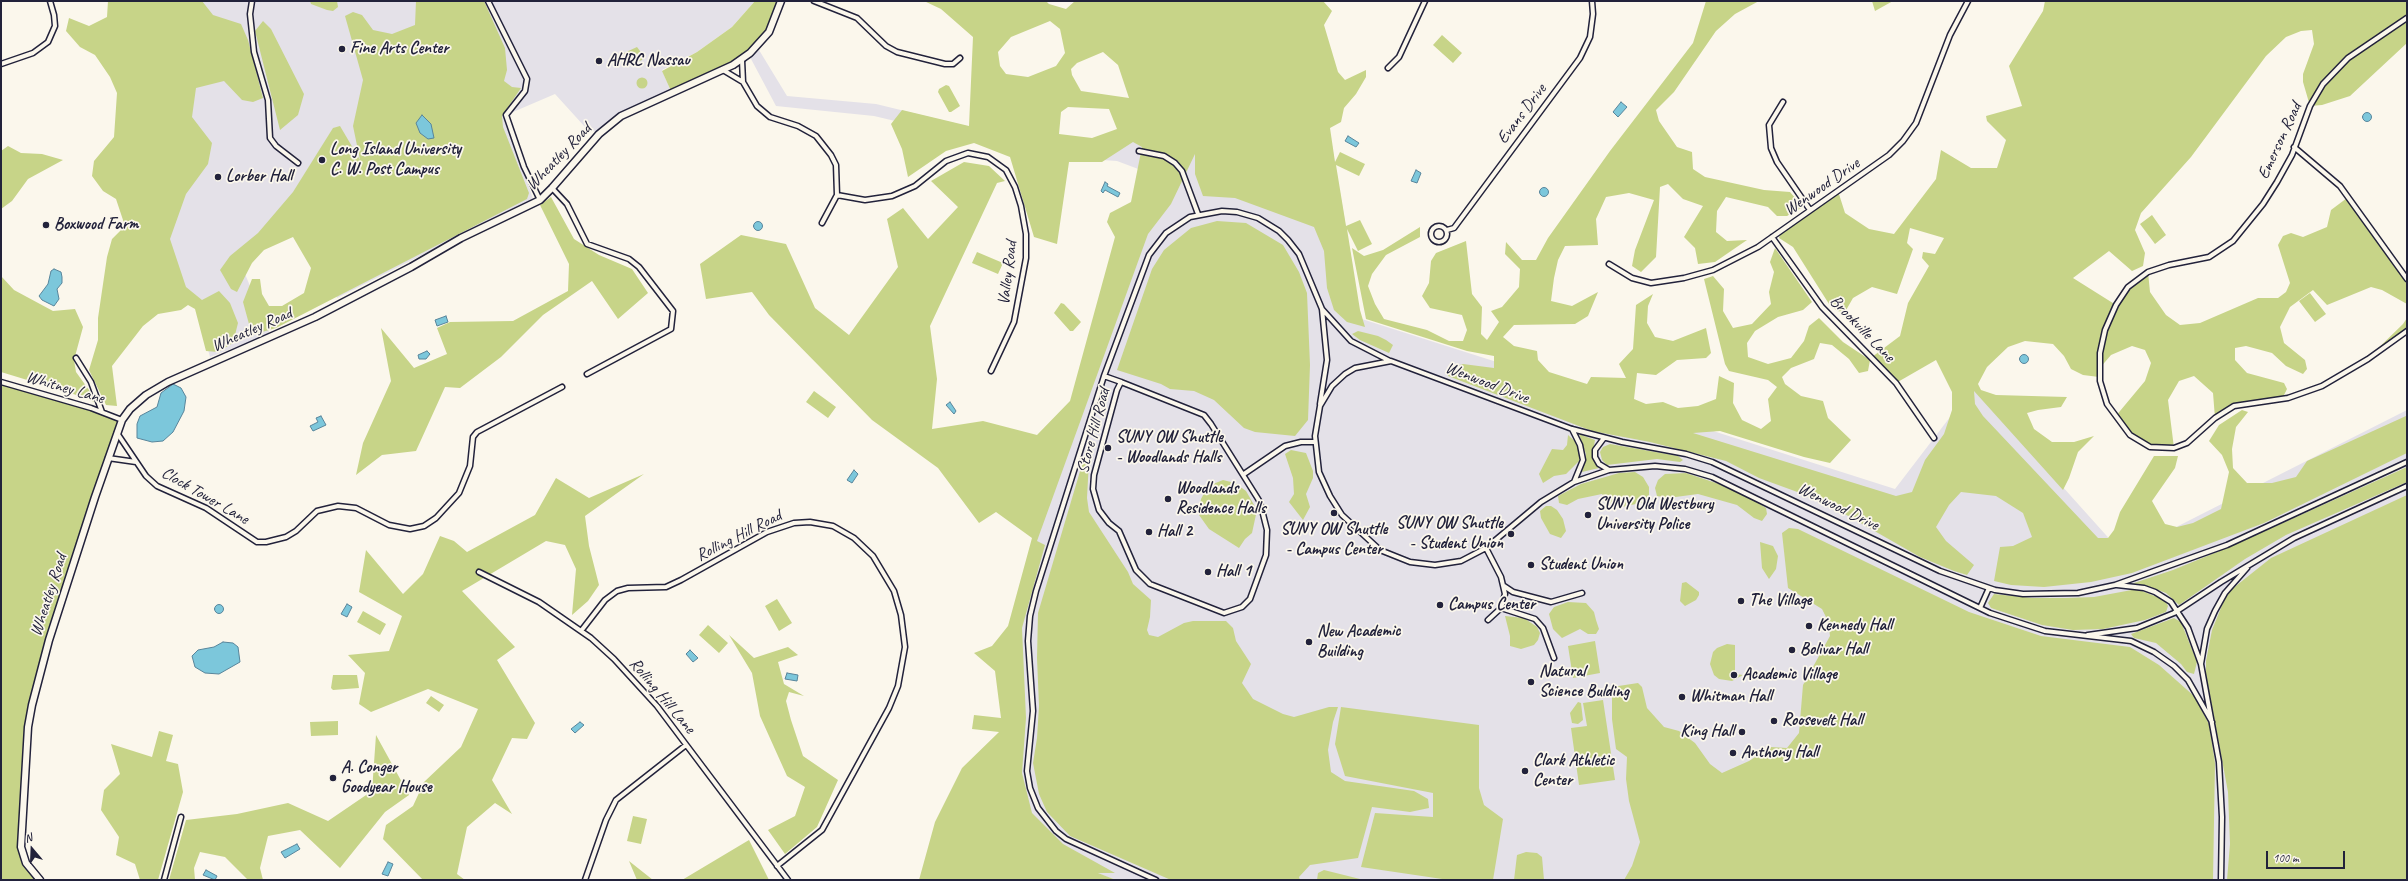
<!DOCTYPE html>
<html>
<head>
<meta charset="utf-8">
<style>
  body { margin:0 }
  #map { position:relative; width:2408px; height:881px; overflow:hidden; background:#fbf7ec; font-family:Caveat,sans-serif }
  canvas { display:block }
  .frame { position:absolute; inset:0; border:2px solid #22223b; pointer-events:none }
  .north { position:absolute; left:12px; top:829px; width:40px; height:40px; -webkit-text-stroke:3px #fbf7ec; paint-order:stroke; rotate:341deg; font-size:11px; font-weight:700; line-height:16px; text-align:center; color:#22223b }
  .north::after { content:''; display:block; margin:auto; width:14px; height:18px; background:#22223b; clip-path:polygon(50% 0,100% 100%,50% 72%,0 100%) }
  .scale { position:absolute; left:2266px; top:851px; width:79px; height:18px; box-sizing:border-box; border:2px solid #22223b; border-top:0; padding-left:5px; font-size:12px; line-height:14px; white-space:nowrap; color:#22223b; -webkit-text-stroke:3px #fbf7ec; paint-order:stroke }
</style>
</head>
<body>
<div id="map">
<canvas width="2408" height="881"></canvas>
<div class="frame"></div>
<div class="north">N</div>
<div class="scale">100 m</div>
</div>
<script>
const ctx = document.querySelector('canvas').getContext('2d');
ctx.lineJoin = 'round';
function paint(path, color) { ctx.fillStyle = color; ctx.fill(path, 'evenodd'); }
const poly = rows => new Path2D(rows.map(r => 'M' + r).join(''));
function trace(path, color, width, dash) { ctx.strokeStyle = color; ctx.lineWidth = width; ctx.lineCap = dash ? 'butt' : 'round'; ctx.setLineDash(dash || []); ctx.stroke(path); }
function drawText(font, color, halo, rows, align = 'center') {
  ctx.font = font + ' Caveat,sans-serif'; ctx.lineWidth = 3.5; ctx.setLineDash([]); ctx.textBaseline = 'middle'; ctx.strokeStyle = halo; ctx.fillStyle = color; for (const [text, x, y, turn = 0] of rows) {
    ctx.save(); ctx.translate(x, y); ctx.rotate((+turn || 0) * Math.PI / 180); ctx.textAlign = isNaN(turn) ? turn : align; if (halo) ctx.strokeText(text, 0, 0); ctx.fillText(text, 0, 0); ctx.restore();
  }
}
const built = poly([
  [121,1,755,1,732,27,697,52,662,70,671,91,627,112,599,134,585,127,555,94,506,115,533,199,337,298,299,220,240,262,270,334,210,357,194,298,135,312],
  [1144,42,1329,128,1353,268,1343,313,1895,489,1973,387,2123,554,2407,410,2407,510,2349,880,1116,880,941,816,1005,731,1006,638,1141,170,1117,161,1043,156,874,116,776,106,750,57,759,50,787,96,876,104,1045,145,1116,147]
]);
const green = poly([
  [108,1,202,1,213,15,241,24,248,40,263,98,253,102,242,100,224,81,196,88,192,117,212,143,208,164,186,194,170,239,186,287,202,300,219,291,230,303,238,323,233,343,218,352,206,351,195,309,188,305,181,310,158,314,143,326,112,366,117,406,106,405,89,370,98,340,98,318,107,257,112,239,125,226,116,199,103,191,92,176,94,161,114,137,117,93,110,77,95,55,80,47,66,31,69,18,89,26,107,17],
  [310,1,337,1,338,7,333,11,327,10,311,4],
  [416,1,484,1,505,48,507,70,504,81,512,87,521,88,502,116,503,127,529,193,527,199,276,328,252,335,243,302,252,279,260,279,262,294,269,306,282,306,304,293,311,268,293,237,264,250,252,263,237,292,231,289,220,270,230,256,258,233,293,192,333,128,340,126,360,160,353,126,363,80,345,16,353,12,362,15,373,30,392,34,415,25],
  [755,1,781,1,769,32,750,53,671,91,662,71,697,52,732,27],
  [924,1,1046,1,1049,4,1066,9,1075,1,1323,1,1332,11,1324,25,1338,72,1345,80,1366,70,1366,77,1356,94,1344,108,1341,122,1330,128,1335,162,1340,152,1365,164,1359,176,1336,165,1346,226,1360,220,1372,244,1358,251,1347,229,1360,310,1365,327,1347,322,1334,310,1327,288,1324,251,1314,227,1235,198,1203,196,1195,174,1195,154,1171,204,1148,234,1037,541,1045,545,1022,628,1026,718,1022,773,1032,813,1063,844,1115,873,1098,873,1116,880,919,880,935,822,962,768,999,732,972,729,974,715,1001,718,995,671,974,653,992,646,1008,626,1032,538,996,512,979,523,938,468,872,420,769,315,752,292,706,299,700,264,741,235,786,244,815,308,849,335,898,267,887,219,903,208,928,239,958,207,931,181,964,162,989,166,1005,181,997,183,930,326,937,379,932,429,983,421,1037,435,1070,401,1115,237,1107,222,1110,213,1131,202,1142,147,1133,142,1102,162,1069,162,1057,244,1034,237,1010,157,974,143,946,151,908,177,902,149,891,124,902,110,969,126,973,37,941,9],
  [1050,21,1060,29,1065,53,1056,66,1028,77,1006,74,1000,66,998,52,1011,37],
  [1103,52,1118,65,1129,98,1081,91,1072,75,1071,69,1077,63],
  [1068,107,1109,109,1117,129,1092,138,1059,134,1061,112],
  [1706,1,1759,1,1735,14,1716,31,1674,92,1656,110,1659,121,1677,147,1692,152,1693,169,1705,177,1764,190,1790,192,1803,207,1787,216,1777,216,1768,207,1726,197,1717,211,1716,232,1727,241,1747,240,1715,262,1698,264,1695,248,1684,237,1703,206,1683,199,1668,184,1660,187,1656,257,1641,272,1632,266,1635,250,1654,200,1629,193,1606,197,1596,219,1598,245,1565,246,1558,260,1554,278,1551,301,1572,306,1598,292,1588,316,1575,324,1514,325,1503,337,1514,346,1537,351,1538,360,1549,372,1587,384,1591,377,1626,378,1619,364,1633,349,1636,305,1653,294,1648,306,1647,323,1655,337,1673,341,1706,328,1711,353,1706,358,1677,360,1656,375,1637,373,1634,399,1646,404,1663,402,1678,408,1698,406,1716,399,1719,376,1734,383,1733,403,1742,420,1761,429,1771,421,1768,399,1777,387,1768,380,1729,371,1725,364,1704,279,1713,276,1724,289,1723,311,1733,328,1752,324,1771,304,1769,292,1774,272,1770,262,1775,248,1812,302,1803,310,1778,317,1755,331,1747,343,1748,357,1768,364,1791,358,1804,341,1809,326,1819,318,1843,342,1870,360,1868,371,1859,373,1849,359,1832,345,1820,343,1814,359,1791,368,1782,377,1785,384,1801,396,1823,401,1828,418,1851,440,1830,463,1804,457,1720,431,1693,433,1896,496,1912,492,1925,460,1944,434,1952,410,1952,392,1936,360,1896,383,1872,357,1900,336,1908,303,1929,266,1922,258,1923,252,1935,254,1944,238,1910,228,1907,243,1913,249,1897,294,1872,287,1853,298,1845,312,1837,311,1829,304,1793,247,1779,238,1781,231,1838,191,1845,213,1869,229,1894,234,1936,179,1941,150,1971,168,1997,168,2006,140,1987,121,1986,116,2022,106,2009,66,2043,11,2045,1,2407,1,2407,43,2350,96,2322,105,2310,106,2303,82,2303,74,2314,44,2312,30,2301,31,2286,37,2266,56,2191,157,2141,213,2135,230,2145,253,2143,266,2132,271,2109,251,2073,278,2116,305,2128,287,2148,272,2150,292,2166,315,2180,325,2200,323,2258,298,2278,298,2286,292,2290,283,2278,245,2283,236,2291,233,2303,237,2327,227,2331,210,2347,198,2407,279,2407,304,2382,290,2371,287,2327,305,2313,290,2290,307,2280,327,2284,343,2305,360,2307,369,2303,374,2286,366,2272,353,2246,346,2235,348,2235,360,2247,373,2284,383,2287,389,2282,399,2234,406,2215,418,2213,393,2194,376,2179,381,2168,400,2174,448,2159,449,2137,440,2115,417,2145,381,2151,363,2145,350,2132,346,2111,355,2099,369,2099,377,2083,375,2071,369,2064,356,2053,344,2025,341,2008,347,1987,367,1978,384,1981,390,1996,395,2067,397,2061,407,2038,410,2027,413,2034,429,2052,442,2074,442,2094,436,2078,452,2069,478,2063,490,1974,391,1975,404,1983,416,2098,538,2108,538,2114,530,2120,512,2154,456,2178,456,2175,468,2152,501,2165,524,2177,527,2193,523,2221,509,2229,472,2222,455,2209,441,2219,425,2242,410,2248,412,2236,427,2232,449,2233,468,2247,483,2272,483,2296,477,2307,461,2406,416,2407,414,2407,453,2264,523,2132,573,2091,582,2044,587,2011,585,1994,581,2000,547,2013,546,2032,537,2023,513,1996,496,1961,492,1949,505,1936,527,1946,541,1974,565,1967,575,1954,571,1920,557,1822,501,1759,478,1726,461,1650,442,1592,431,1448,376,1447,369,1463,364,1494,368,1494,356,1467,351,1366,319,1352,248,1364,256,1383,250,1420,227,1420,237,1386,255,1372,274,1368,286,1375,304,1384,319,1427,330,1449,341,1463,341,1467,330,1462,315,1430,308,1422,296,1429,283,1431,261,1436,253,1466,241,1472,294,1482,307,1481,334,1487,340,1499,322,1491,311,1502,307,1519,287,1520,269,1505,254,1506,242,1522,260,1536,260,1548,238,1610,151,1693,43],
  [1872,1,1893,1,1875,11],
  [263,21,271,29,304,94,298,115,280,130,255,31],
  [1442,35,1462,53,1453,63,1433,45],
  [637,47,643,55,642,60,629,65,624,53],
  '636.5 83a5.5 5.5 0 1 1 11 0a5.5 5.5 0 1 1-11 0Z',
  [946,85,949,86,960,106,951,112,949,112,938,92,939,89],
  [8,146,21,153,42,154,63,160,28,179,12,201,1,209,1,151],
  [551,197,574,239,599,255,632,269,648,293,618,319,592,281,543,315,501,357,460,388,445,387,416,451,382,455,356,475,363,443,391,381,381,328,414,368,447,354,437,328,450,322,513,321,568,291,569,264,540,205],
  [2152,215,2166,235,2155,244,2140,224],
  [1217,221,1246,223,1283,245,1299,272,1307,293,1310,365,1308,420,1295,436,1255,432,1244,428,1214,400,1194,391,1170,389,1161,384,1117,370,1152,269,1164,250,1191,228],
  [977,252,1003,263,998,274,972,263],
  [1,276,14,290,53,311,75,309,83,327,74,360,76,372,89,390,94,402,83,397,1,372],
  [2310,293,2326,314,2315,322,2299,301],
  [1061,303,1064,304,1081,322,1073,331,1070,331,1054,313],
  [2407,318,2407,331,2365,361,2403,324],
  [1358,331,1378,336,1386,340,1393,345,1389,353,1360,340,1352,334],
  [1,382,122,420,32,705,23,854,43,880,1,880],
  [814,391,836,407,828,418,806,402],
  [1579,434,1595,440,1592,458,1599,468,1582,472,1586,454],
  [1568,435,1577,443,1581,454,1579,461,1566,474,1554,476,1543,483,1539,474,1552,449,1563,450,1567,445],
  [1610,444,1678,456,1683,460,1680,462,1657,459,1607,465,1602,460,1600,452,1603,447],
  [1291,450,1306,453,1313,471,1313,478,1306,494,1310,507,1303,520,1289,502,1294,494,1293,478,1285,454],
  [1086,451,1089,461,1087,498,1089,512,1128,572,1133,584,1151,600,1150,617,1147,630,1149,635,1158,637,1184,623,1193,621,1226,621,1233,628,1236,641,1251,664,1242,683,1253,699,1283,714,1294,717,1329,707,1338,707,1333,722,1328,750,1331,772,1345,781,1414,791,1428,799,1429,808,1410,812,1372,807,1358,858,1310,865,1299,877,1300,880,1171,880,1070,836,1047,812,1039,794,1033,763,1037,738,1039,706,1037,658,1038,613],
  [2407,467,2407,482,2286,535,2245,559,2179,605,2166,593,2148,586,2131,584,2173,570,2234,545],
  [1635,472,1643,477,1649,487,1649,496,1645,502,1613,509,1602,494,1578,499,1567,505,1559,503,1558,496,1581,484,1619,473],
  [1686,473,1719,484,1755,501,1766,508,1767,514,1762,521,1754,518,1737,505,1698,494,1668,498,1657,496,1655,488,1658,480,1665,474],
  [644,474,585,516,589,546,599,585,588,601,572,615,576,569,565,545,546,541,462,591,515,647,497,660,535,723,527,739,512,738,492,780,512,814,495,803,467,827,457,874,465,880,423,880,383,839,386,825,413,806,424,782,461,747,478,709,428,689,371,712,359,704,365,673,348,655,389,651,402,616,359,592,366,550,403,594,423,574,440,536,454,541,467,552,535,515,556,478,589,498],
  [1223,480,1235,483,1246,491,1257,510,1252,533,1245,539,1239,548,1209,529,1199,515,1201,499,1208,486],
  [2407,495,2407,880,2227,880,2230,844,2228,792,2206,674,2206,661,2212,630,2227,593,2271,558],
  [1546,506,1551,506,1557,510,1563,519,1566,531,1561,538,1550,534,1541,518,1540,511],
  [1789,528,1798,529,1969,612,2041,636,2130,647,2159,665,2194,696,2209,724,2215,763,2213,880,1624,880,1632,866,1640,842,1629,801,1626,779,1627,757,1616,749,1612,719,1612,687,1638,683,1642,687,1647,708,1664,727,1679,731,1695,743,1710,764,1722,773,1749,761,1771,747,1787,748,1799,733,1803,685,1830,636,1828,621,1822,609,1788,588,1782,533],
  [1760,542,1773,546,1778,556,1776,569,1769,579,1762,568],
  [1686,582,1699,592,1699,595,1696,600,1685,606,1680,601,1682,583],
  [2137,589,2165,600,2168,606,2166,612,2145,620,2103,629,2073,630,2042,625,1991,608,1988,603,1994,594,2032,598,2066,598,2094,597],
  [777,599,792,623,779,631,765,606],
  [1568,602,1586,603,1594,612,1596,620,1599,629,1596,634,1588,634,1580,629,1562,638,1553,629,1549,614,1554,607],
  [363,611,386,624,380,635,357,622],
  [1505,616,1524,618,1537,627,1540,633,1538,640,1534,645,1521,649,1510,646,1510,636],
  [2174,618,2181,622,2197,662,2194,674,2187,672,2181,664,2156,643,2134,638,2131,634],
  [708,625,728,643,719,653,699,635],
  [729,635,754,658,788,647,798,655,778,662,784,684,804,696,789,692,786,701,791,720,803,756,838,780,817,827,785,854,768,830,795,816,805,787,787,776,760,716,752,673],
  [1595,641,1600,673,1573,678,1568,646],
  [1727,644,1735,645,1735,674,1743,675,1732,681,1719,679,1714,675,1710,664,1713,652,1717,648],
  [333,675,357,675,359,688,333,690,331,688],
  [431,696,444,705,439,712,426,703],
  [1603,700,1615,780,1579,785,1571,728,1587,726,1583,703],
  [1578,702,1581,703,1583,720,1578,724,1572,723,1570,713],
  [1341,707,1479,725,1479,788,1484,805,1503,819,1493,880,1449,880,1361,867,1375,813,1433,817,1433,793,1345,776,1335,744],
  [338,721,338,735,311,736,310,722],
  [159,731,173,735,166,761,178,764,183,792,158,880,140,880,135,864,116,855,119,837,101,810,104,790,120,774,111,744,152,757],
  [376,735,409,795,385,812,340,868,300,830,268,836,260,868,263,880,248,880,225,857,200,852,194,868,195,880,169,880,186,820,237,814,288,803,328,821,372,791],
  [633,816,647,819,641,844,627,841],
  [749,840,769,880,682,880],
  [1526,852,1537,853,1542,857,1544,880,1514,880,1517,855],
  [629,861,653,880,637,880],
  [1324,870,1364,880,1317,880,1318,873]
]);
const water = poly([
  [1621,102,1627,107,1618,117,1613,112,1621,102],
  '2362.5 117a4.5 4.5 0 1 1 9 0a4.5 4.5 0 1 1-9 0Z',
  [422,115,431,124,434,138,428,139,420,133,416,123,422,115],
  [1348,136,1359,143,1356,147,1345,141,1348,136],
  [1416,170,1421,173,1417,183,1411,181,1416,170],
  [1105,182,1108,184,1107,186,1120,193,1118,197,1105,190,1103,193,1101,191,1105,182],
  '1539.5 192a4.5 4.5 0 1 1 9 0a4.5 4.5 0 1 1-9 0Z',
  '753.5 226a4.5 4.5 0 1 1 9 0a4.5 4.5 0 1 1-9 0Z',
  [54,269,61,272,62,277,62,283,57,289,59,299,54,306,42,300,39,296,48,284,51,271,54,269],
  [446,316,448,322,437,326,435,320,446,316],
  [427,351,430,354,426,359,419,359,418,355,427,351],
  '2019.5 359a4.5 4.5 0 1 1 9 0a4.5 4.5 0 1 1-9 0Z',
  [173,384,181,388,186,397,184,411,173,432,163,441,152,442,137,438,137,424,140,416,157,407,161,393,173,384],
  [950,402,956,411,954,414,946,405,950,402],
  [321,416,326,425,313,431,310,426,318,422,316,418,321,416],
  [854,470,858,474,852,483,847,480,854,470],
  [347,604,352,607,347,617,341,614,347,604],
  '214.5 609a4.5 4.5 0 1 1 9 0a4.5 4.5 0 1 1-9 0Z',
  [223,642,233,643,238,647,240,662,219,674,205,673,195,667,192,656,198,650,214,647,223,642],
  [690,650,698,658,693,662,686,654,690,650],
  [787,673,798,675,797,681,785,679,787,673],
  [580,722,584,725,575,733,571,729,580,722],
  [297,844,300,849,285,858,281,852,297,844],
  [388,862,393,864,388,876,382,874,388,862],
  [206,870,217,876,215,880,203,875,206,870]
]);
const street = poly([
  [252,1,250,14,254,52,268,100,270,138,276,146,298,163],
  [488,1,527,79,525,91,506,115,524,167,540,200],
  [814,1,857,18,886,46,897,52,945,64,953,64,960,58],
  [2407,18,2348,58,2323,84,2310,106,2292,155,2277,182,2263,204,2233,241,2209,257,2169,265,2148,272,2128,287,2116,305,2105,330,2100,353,2100,381,2107,404,2130,435,2150,447,2174,448,2187,443,2215,418,2234,406,2288,398,2322,386,2368,359,2407,331],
  [742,60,743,82,757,106,770,117,798,126,816,136,831,155,836,165,837,195,822,223],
  [1,64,33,53,48,42,55,26,54,15,50,1],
  [1388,68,1399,57,1425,1],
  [723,70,743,82],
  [1783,102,1769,125,1771,148,1777,162,1810,210],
  [2294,147,2340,186,2407,279],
  [1139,151,1164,156,1175,163,1182,171,1198,214],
  [552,188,567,204,587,244,629,259,639,267,673,311,671,329,587,374],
  [837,195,865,200,892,196,915,186,946,161,968,153,988,157,1006,170,1015,187,1021,206,1026,234,1026,258,1014,322,991,371],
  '1431 234a8 8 0 1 1 16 0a8 8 0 1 1-16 0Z',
  [1447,230,1454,228,1580,58,1590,37,1593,14,1592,1],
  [1772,237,1822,307,1896,383,1934,438],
  [1609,264,1632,278,1651,283,1684,278,1713,270,1758,247,1889,155,1903,141,1916,123,1950,35,1968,1],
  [1322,309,1351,341,1390,361],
  [76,358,91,382,102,412],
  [1104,376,1121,382],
  [1,382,91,408,122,420],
  [1121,382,1204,415,1211,424,1260,502,1267,530,1266,555,1250,599,1242,607,1224,613,1150,584,1136,570,1119,531,1109,523,1099,510,1093,489,1094,475,1117,390,1121,382],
  [1572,429,1580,445,1583,460,1574,482,1541,502,1486,548,1461,561,1435,565,1410,562,1380,550,1342,515,1330,496,1319,472,1315,436,1320,406,1332,386,1345,374,1355,368,1391,361,1572,429,1622,442,1686,454,1712,462,1940,571,1995,590,2023,594,2078,593,2115,585,2227,545,2407,462],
  [117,433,146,476,157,486,206,508,257,542,266,542,286,537,296,531,317,511,338,506,356,508,389,525,410,529,424,526,436,518,459,493,470,466,473,437,477,432,562,387],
  [1604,438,1595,450,1595,457,1599,464,1609,470],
  [108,458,136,462],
  [1244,474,1285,446,1301,442,1315,442],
  [1574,482,1609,470,1655,466,1685,469,1712,477,1990,613,2045,631,2131,641,2154,652,2174,666,2188,680,2212,722],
  [1486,548,1501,577,1505,594,1501,608,1488,620],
  [479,572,539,602,591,638,614,659,657,706,788,880],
  [2117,585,2144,588,2155,592,2171,602,2188,628,2201,664,2219,762,2222,817,2221,880],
  [1504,586,1513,592,1551,602,1582,593],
  [1501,608,1535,619,1543,628,1554,658],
  [1980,608,1989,588],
  [581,631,605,600,617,591,628,588,666,587,681,580,767,532,794,523,810,522,833,526,854,538,873,556,894,591,901,615,905,647,898,686,889,708,822,830,777,866],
  [2088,635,2137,628,2174,613,2221,582,2294,538,2407,486],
  [2201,664,2207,629,2215,611,2225,593,2247,568],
  [164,880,181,817],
  [585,880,606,820,616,800,686,745],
  [1156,880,1066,839,1056,831,1038,808,1030,788,1027,771,1033,711,1028,641,1030,616,1036,591,1104,376,1149,255,1166,233,1190,217,1222,211,1237,212,1258,218,1279,231,1288,240,1299,254,1322,309,1327,360,1320,404]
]);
const secondary = poly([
  [40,880,26,863,21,847,28,727,32,705,49,640,95,497,122,420,130,409,146,395,168,382,315,317,411,267,461,238,540,200,552,188,599,134,621,116,733,65,750,53,769,32,781,1]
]);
const markers = [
  [342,49,4,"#22223b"],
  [599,61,4,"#22223b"],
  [322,160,4,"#22223b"],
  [218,177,4,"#22223b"],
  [46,225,4,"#22223b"],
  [1108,448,4,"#22223b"],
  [1168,499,4,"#22223b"],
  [1334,513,4,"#22223b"],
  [1588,515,4,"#22223b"],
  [1149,532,4,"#22223b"],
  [1511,534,4,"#22223b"],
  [1531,565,4,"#22223b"],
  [1208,572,4,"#22223b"],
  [1741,601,4,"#22223b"],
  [1440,605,4,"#22223b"],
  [1809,626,4,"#22223b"],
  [1309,642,4,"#22223b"],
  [1792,650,4,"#22223b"],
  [1734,675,4,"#22223b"],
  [1531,682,4,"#22223b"],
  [1682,697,4,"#22223b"],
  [1774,721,4,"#22223b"],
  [1742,732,4,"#22223b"],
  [1733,753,4,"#22223b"],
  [1525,771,4,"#22223b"],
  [333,778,4,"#22223b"]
];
const poiNames = [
  ["Fine Arts Center",350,49],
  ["AHRC Nassau",607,61],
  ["Long Island University",330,150],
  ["C. W. Post Campus",330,170],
  ["Lorber Hall",226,177],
  ["Boxwood Farm",54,225],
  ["SUNY OW Shuttle",1116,438],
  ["- Woodlands Halls",1116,458],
  ["Woodlands",1176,489],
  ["Residence Halls",1176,509],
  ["SUNY Old Westbury",1596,505],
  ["University Police",1596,525],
  ["SUNY OW Shuttle",1503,524,"right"],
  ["- Student Union",1503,544,"right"],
  ["SUNY OW Shuttle",1334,530,"center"],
  ["- Campus Center",1334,550,"center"],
  ["Hall 2",1157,532],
  ["Student Union",1539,565],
  ["Hall 1",1216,572],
  ["The Village",1749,601],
  ["Campus Center",1448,605],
  ["Kennedy Hall",1817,626],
  ["New Academic",1317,632],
  ["Building",1317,652],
  ["Bolivar Hall",1800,650],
  ["Natural",1539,672],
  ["Science Bulding",1539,692],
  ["Academic Village",1742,675],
  ["Whitman Hall",1690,697],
  ["Roosevelt Hall",1782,721],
  ["King Hall",1734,732,"right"],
  ["Anthony Hall",1741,753],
  ["Clark Athletic",1533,761],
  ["Center",1533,781],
  ["A. Conger",341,768],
  ["Goodyear House",341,788]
];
const streetNames = [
  ["Evans Drive",1522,114,-53],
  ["Emerson Road",2280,141,-65],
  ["Wheatley Road",559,157,-46],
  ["Wenwood Drive",1822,187,-35],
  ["Valley Road",1008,273,-83],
  ["Brookville Lane",1862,329,46],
  ["Wheatley Road",252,330,-24],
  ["Wenwood Drive",1487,383,21],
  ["Whitney Lane",65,388,16],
  ["Store Hill Road",1094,431,-75],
  ["Clock Tower Lane",205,496,30],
  ["Wenwood Drive",1838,507,26],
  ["Rolling Hill Road",739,536,-27],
  ["Wheatley Road",49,595,-72],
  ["Rolling Hill Lane",662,696,50]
];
paint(built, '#e4e1e8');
paint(green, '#c7d488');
paint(water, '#7cc7db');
trace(water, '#58859b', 1);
trace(street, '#22223b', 7);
trace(secondary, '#22223b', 9);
trace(street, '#fbf7ec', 4);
trace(secondary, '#fbf7ec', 6);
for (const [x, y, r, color] of markers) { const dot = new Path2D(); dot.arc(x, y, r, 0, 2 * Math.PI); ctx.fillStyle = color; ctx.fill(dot); trace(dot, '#fbf7ec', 1.5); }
drawText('bold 17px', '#22223b', '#fbf7ec', poiNames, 'left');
drawText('17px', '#22223b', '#fbf7ec', streetNames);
</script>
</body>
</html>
